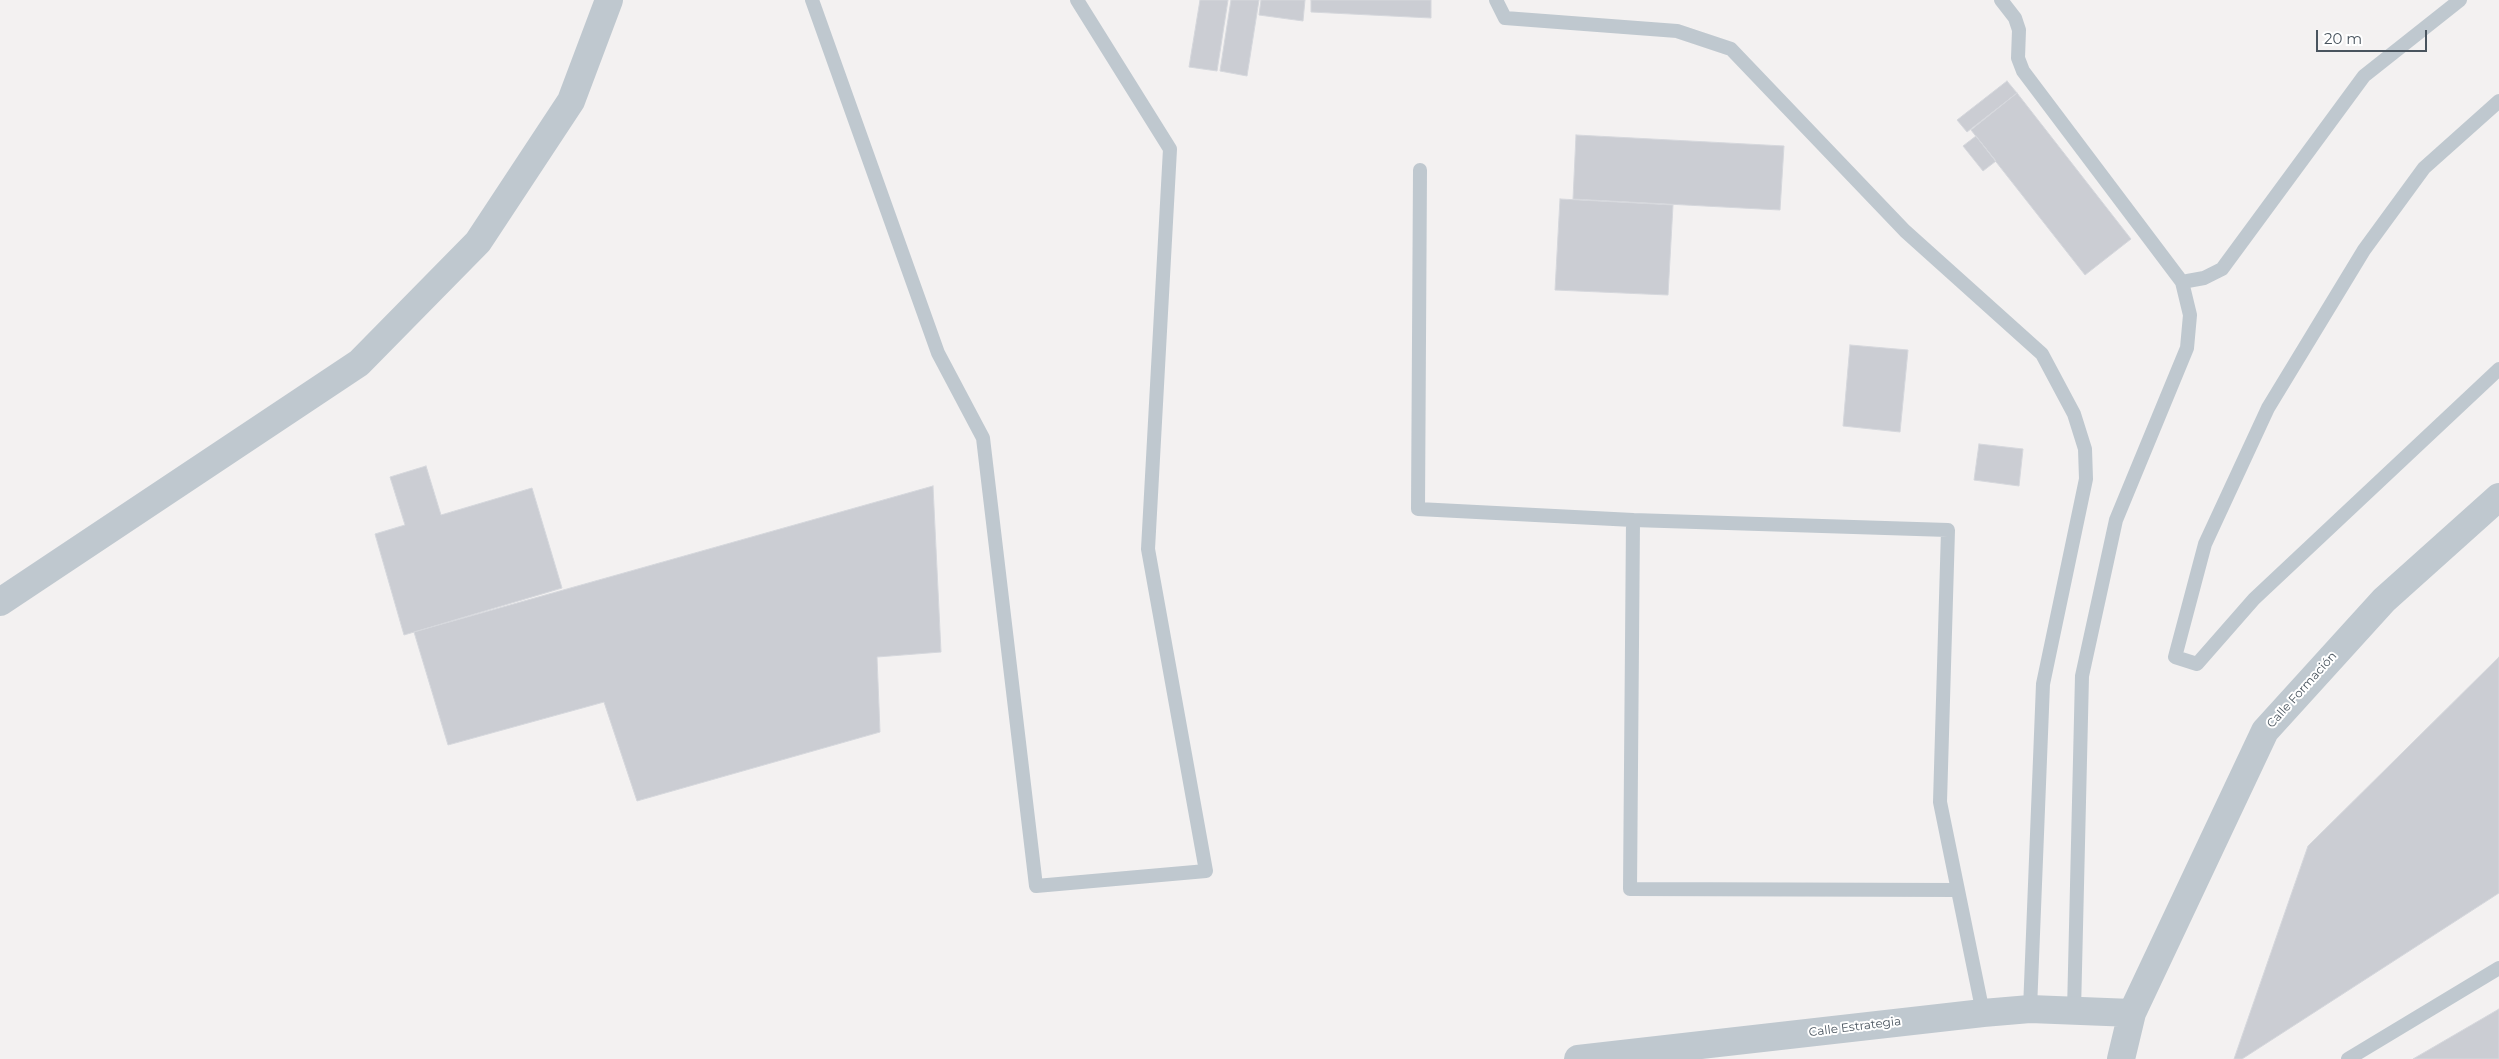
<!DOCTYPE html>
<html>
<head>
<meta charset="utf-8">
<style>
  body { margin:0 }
  #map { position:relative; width:2499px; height:1059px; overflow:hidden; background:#f3f1f1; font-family:Montserrat,sans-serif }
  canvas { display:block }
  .scale { position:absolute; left:2316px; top:30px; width:111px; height:22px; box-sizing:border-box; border:2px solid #49545e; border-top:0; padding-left:6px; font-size:15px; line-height:18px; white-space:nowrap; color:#49545e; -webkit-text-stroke:4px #fff; paint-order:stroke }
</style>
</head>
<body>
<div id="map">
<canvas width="2499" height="1059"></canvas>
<div class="scale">20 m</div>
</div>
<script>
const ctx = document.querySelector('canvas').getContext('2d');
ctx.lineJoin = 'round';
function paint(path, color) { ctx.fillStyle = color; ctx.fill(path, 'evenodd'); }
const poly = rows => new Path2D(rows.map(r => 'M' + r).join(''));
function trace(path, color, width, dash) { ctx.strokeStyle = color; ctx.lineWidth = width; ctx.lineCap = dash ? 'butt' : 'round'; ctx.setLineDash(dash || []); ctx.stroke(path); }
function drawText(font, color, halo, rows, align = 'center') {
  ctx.font = font + ' Montserrat,sans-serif'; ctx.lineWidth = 4; ctx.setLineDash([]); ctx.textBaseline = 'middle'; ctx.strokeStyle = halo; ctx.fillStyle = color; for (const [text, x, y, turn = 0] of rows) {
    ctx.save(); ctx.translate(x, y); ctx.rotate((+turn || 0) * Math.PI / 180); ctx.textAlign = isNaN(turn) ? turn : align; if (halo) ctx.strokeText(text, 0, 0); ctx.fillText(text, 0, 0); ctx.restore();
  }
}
const building = poly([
  [1200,0,1228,0,1217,71,1189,67,1200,0],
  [1231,0,1259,0,1247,76,1220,71,1231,0],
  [1261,0,1305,0,1303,21,1259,15,1261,0],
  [1311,0,1431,0,1431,18,1311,12,1311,0],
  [2007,81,2017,93,1967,132,1957,120,2007,81],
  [2017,93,2131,239,2085,275,1971,130,2017,93],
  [1576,135,1784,146,1780,210,1573,199,1576,135],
  [1976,136,1996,161,1983,171,1963,146,1976,136],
  [1560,199,1673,205,1668,295,1555,290,1560,199],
  [1850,345,1908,350,1900,432,1843,426,1850,345],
  [1979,444,2023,449,2019,486,1974,480,1979,444],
  [426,466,441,515,532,488,562,588,404,635,375,534,405,525,390,477,426,466],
  [933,486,941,652,877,657,880,732,637,801,604,702,448,745,414,632,933,486],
  [2499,657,2499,893,2242,1059,2234,1059,2308,846,2499,657],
  [2499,1009,2499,1059,2413,1059,2499,1009]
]);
const lane = poly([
  [812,0,938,353,983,438,1036,886,1206,871,1148,549,1170,149,1077,0],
  [1496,0,1505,18,1677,31,1731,49,1905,231,2042,354,2074,414,2085,449,2086,479,2043,684,2030,1009],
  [2001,0,2015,18,2019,30,2018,58,2023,71,2182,282,2190,315,2187,348,2116,520,2082,676,2074,1011],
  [2499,101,2424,168,2364,250,2268,408,2205,544,2175,657,2197,664,2254,599,2499,369],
  [1420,170,1418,509,1633,520,1630,889,1957,890],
  [2182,282,2204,278,2222,269,2364,76,2460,0],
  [1633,520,1948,530,1940,802,1983,1013],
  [2348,1059,2499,968]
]);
const street = poly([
  [0,602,359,363,478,242,571,101,609,0],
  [1578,1059,1983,1013,2030,1009,2132,1013],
  [2121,1059,2132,1013,2265,731,2384,600,2499,497]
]);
const streetNames = [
  ["Calle Formación",2302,690,-48],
  ["Calle Estrategia",1855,1027,-7]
];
paint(building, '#cbcdd3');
trace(building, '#d5d7dc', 1);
trace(lane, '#bfc8cf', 14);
trace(street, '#bfc8cf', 28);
drawText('12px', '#49545e', '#fff', streetNames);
</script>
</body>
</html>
